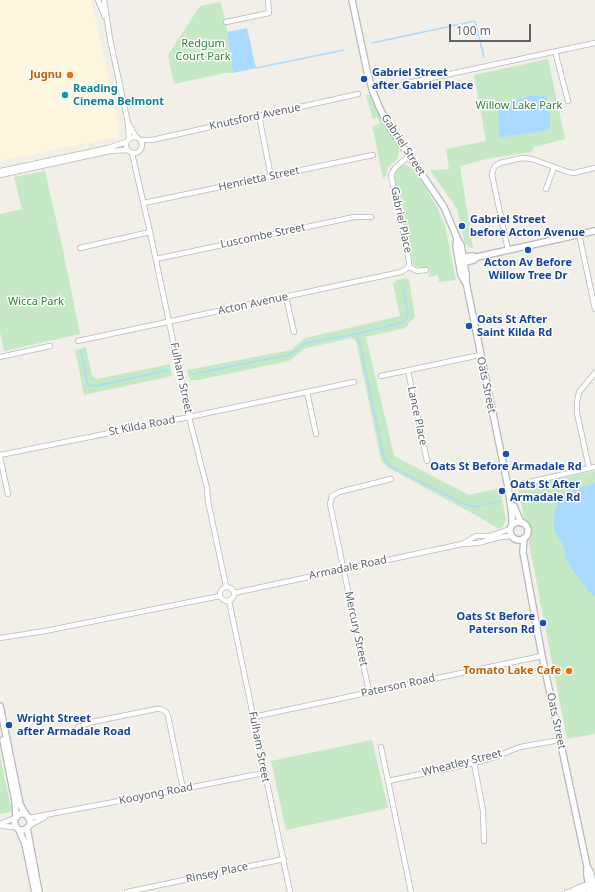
<!DOCTYPE html>
<html>
<head>
<meta charset="utf-8">
<style>
  body { margin:0 }
  #map { position:relative; width:595px; height:892px; overflow:hidden; background:#f1efe8; font-family:"Noto Sans",sans-serif }
  canvas { display:block }
  .scale { position:absolute; left:449px; top:24px; width:82px; height:18px; box-sizing:border-box; border:2px solid #5f6368; border-top:0; padding-left:5px; font-size:12px; line-height:14px; white-space:nowrap; color:#5f6368; -webkit-text-stroke:3px #fff; paint-order:stroke }
</style>
</head>
<body>
<div id="map">
<canvas width="595" height="892"></canvas>
<div class="scale">100 m</div>
</div>
<script>
const ctx = document.querySelector('canvas').getContext('2d');
ctx.lineJoin = 'round';
function paint(path, color) { ctx.fillStyle = color; ctx.fill(path, 'evenodd'); }
const poly = rows => new Path2D(rows.map(r => 'M' + r).join(''));
function trace(path, color, width, dash) { ctx.strokeStyle = color; ctx.lineWidth = width; ctx.lineCap = dash ? 'butt' : 'round'; ctx.setLineDash(dash || []); ctx.stroke(path); }
function drawText(font, color, halo, rows, align = 'center') {
  ctx.font = font + ' "Noto Sans",sans-serif'; ctx.lineWidth = 3; ctx.setLineDash([]); ctx.textBaseline = 'middle'; ctx.strokeStyle = halo; ctx.fillStyle = color; for (const [text, x, y, turn = 0] of rows) {
    ctx.save(); ctx.translate(x, y); ctx.rotate((+turn || 0) * Math.PI / 180); ctx.textAlign = isNaN(turn) ? turn : align; if (halo) ctx.strokeText(text, 0, 0); ctx.fillText(text, 0, 0); ctx.restore();
  }
}
const commercial = poly([
  [0,0,91,0,120,132,116,137,0,161]
]);
const green = poly([
  [220,2,226,22,233,73,225,73,174,84,168,55,200,6],
  [548,59,565,139,534,147,532,152,491,158,460,166,473,248,471,248,465,244,457,209,430,170,449,169,446,149,486,141,474,75],
  [366,95,370,95,383,122,399,147,399,153,397,159,388,167,386,176,383,178,372,126,380,123,377,117,373,119],
  [403,165,407,165,415,171,437,207,445,225,456,280,439,282,438,275,428,277,430,272,428,267,417,267,413,264,394,178,397,169],
  [45,171,63,250,80,334,4,351,0,332,0,214,22,209,14,177],
  [405,278,409,280,415,317,405,328,366,337,394,456,469,495,500,488,506,519,503,526,499,529,479,517,387,467,381,460,356,341,352,338,306,348,289,361,198,380,191,380,189,378,187,370,291,350,305,338,400,316,393,283,397,280],
  [86,347,92,376,97,379,170,364,172,376,84,395,75,350],
  [595,471,595,734,567,739,518,487],
  [372,740,388,808,286,830,271,761],
  [0,756,12,812,0,814]
]);
const water = poly([
  [247,28,256,68,233,73,227,32],
  [530,96,546,96,550,113,550,129,542,131,499,138,498,110,510,101],
  [595,483,595,596,588,591,568,564,565,556,564,548,561,541,557,537,554,527,554,515,558,503,563,497,573,490]
]);
const stream = poly([
  [372,43,475,21,484,57],
  [256,68,344,50],
  [356,334,360,344,384,458,390,466,464,504,475,507,500,501],
  [81,350,88,385,96,386,168,370],
  [192,374,288,355,294,352,305,343,356,334,401,323,407,318,408,312,403,287]
]);
const minor = poly([
  [98,0,105,17],
  [104,0,110,39,128,123,129,138],
  [226,22,269,13,268,0],
  [555,51,568,101],
  [394,88,408,83,595,43],
  [259,116,271,177],
  [129,125,136,137],
  '126 145a8 8 0 1 1 16 0a8 8 0 1 1-16 0Z',
  [140,140,152,140,358,94],
  [132,153,150,232,189,417,207,488,208,501,226,586],
  [0,171,108,148,126,142],
  [0,175,110,151,127,150],
  [546,189,554,167],
  [144,203,373,155],
  [579,234,595,309],
  [80,248,150,232],
  [508,250,492,175,493,170,495,166,500,163,522,158,532,159,568,172,574,173,595,168],
  [156,259,354,217,371,217],
  [409,267,409,261,391,175,395,168,409,156],
  [286,297,294,332],
  [78,341,401,272,409,267,417,271,426,270],
  [0,357,50,346],
  [408,371,427,461],
  [381,376,480,355],
  [307,392,316,434],
  [0,455,189,417,354,382],
  [0,457,8,494],
  [589,468,577,413,577,402,579,392,595,373],
  [508,487,595,467],
  [464,543,476,536,490,536,510,529],
  '220 594a7 7 0 1 1 14 0a7 7 0 1 1-14 0Z',
  [234,593,462,544,478,543,500,537,511,536],
  [229,601,290,892],
  [0,638,45,631,220,596],
  [369,692,330,504,332,496,339,492,391,479],
  [253,717,542,656],
  [78,727,92,722,156,709,161,709,166,712,168,716,183,789],
  [381,747,411,892],
  [474,763,483,811,484,841],
  [388,781,474,763,495,757,520,747,560,740],
  [29,818,183,789,264,773],
  [0,824,15,818],
  [30,825,45,817],
  [0,826,16,827],
  [573,890,582,886,590,884],
  [127,892,284,859],
  [567,892,591,889]
]);
const tertiary = poly([
  [352,0,367,71,373,92,380,109,391,129,444,207,457,238,461,245,466,275,466,282,508,487,512,515,512,525],
  [457,238,456,246,461,275,465,282],
  [458,258,472,256,477,257,595,231],
  [461,263,474,260,477,257],
  [514,506,521,523],
  '510 531a9 9 0 1 1 18 0a9 9 0 1 1-18 0Z',
  [524,538,523,552,542,656,587,866,591,874,595,891],
  [0,706,20,804,23,810,30,820,30,825,27,828,24,830,19,830,16,827,14,820,19,814,25,814],
  [3,740,15,801,16,817],
  [27,828,39,892],
  [19,830,25,844,35,892],
  [587,867,587,875,590,892]
]);
const markers = [
  [70,75,4,"#e8710a"],
  [364,79,4,"#1a4fb4"],
  [65,95,4,"#0f9aa8"],
  [462,226,4,"#1a4fb4"],
  [528,250,4,"#1a4fb4"],
  [469,326,4,"#1a4fb4"],
  [506,454,4,"#1a4fb4"],
  [502,491,4,"#1a4fb4"],
  [543,623,4,"#1a4fb4"],
  [569,671,4,"#e8710a"],
  [9,725,4,"#1a4fb4"]
];
const parkNames = [
  ["Redgum",203,44],
  ["Court Park",203,57],
  ["Willow Lake Park",519,106],
  ["Wicca Park",36,302]
];
const transitNames = [
  ["Gabriel Street",372,73],
  ["after Gabriel Place",372,86],
  ["Gabriel Street",470,220],
  ["before Acton Avenue",470,233],
  ["Acton Av Before",528,263,"center"],
  ["Willow Tree Dr",528,276,"center"],
  ["Oats St After",477,320],
  ["Saint Kilda Rd",477,333],
  ["Oats St Before Armadale Rd",506,467,"center"],
  ["Oats St After",510,485],
  ["Armadale Rd",510,498],
  ["Oats St Before",535,617,"right"],
  ["Paterson Rd",535,630,"right"],
  ["Wright Street",17,719],
  ["after Armadale Road",17,732]
];
const foodNames = [
  ["Jugnu",62,75],
  ["Tomato Lake Cafe",561,671]
];
const cultureNames = [
  ["Reading",73,89],
  ["Cinema Belmont",73,102]
];
const streetNames = [
  ["Knutsford Avenue",255,117,-12],
  ["Gabriel Street",403,145,57],
  ["Henrietta Street",259,179,-12],
  ["Gabriel Place",401,220,78],
  ["Luscombe Street",263,236,-12],
  ["Acton Avenue",253,304,-12],
  ["Fulham Street",181,378,78],
  ["Oats Street",486,385,78],
  ["Lance Place",417,416,78],
  ["St Kilda Road",142,426,-11],
  ["Armadale Road",348,568,-12],
  ["Mercury Street",356,629,78],
  ["Paterson Road",398,686,-12],
  ["Oats Street",556,721,78],
  ["Fulham Street",259,747,79],
  ["Wheatley Street",462,763,-14],
  ["Kooyong Road",156,794,-11],
  ["Rinsey Place",217,873,-12]
];
paint(commercial, '#fef7e0');
paint(green, '#c5e8c5');
paint(water, '#aadaff');
trace(stream, '#aadaff', 1.5);
trace(minor, '#b5b8bc', 6);
trace(tertiary, '#b5b8bc', 8);
trace(minor, '#fff', 4.5);
trace(tertiary, '#fff', 5.5);
for (const [x, y, r, color] of markers) { const dot = new Path2D(); dot.arc(x, y, r, 0, 2 * Math.PI); ctx.fillStyle = color; ctx.fill(dot); trace(dot, '#fff', 1.5); }
drawText('11px', '#348238', '#fff', parkNames);
drawText('bold 11px', '#164399', '#fff', transitNames, 'left');
drawText('bold 11px', '#c56008', '#fff', foodNames, 'right');
drawText('bold 11px', '#0d838f', '#fff', cultureNames, 'left');
drawText('11px', '#5f6368', '#fff', streetNames);
</script>
</body>
</html>
